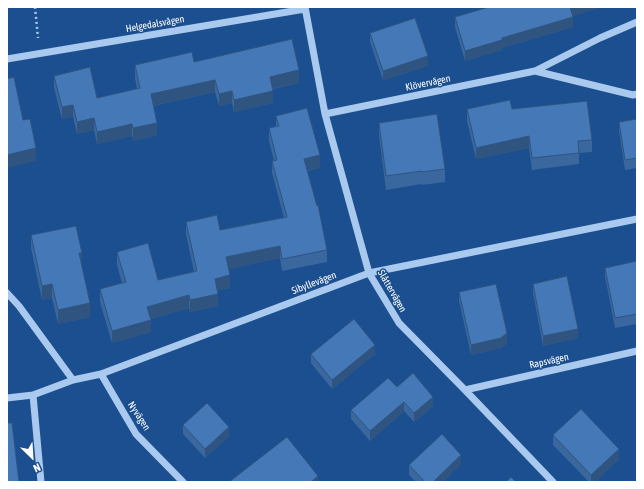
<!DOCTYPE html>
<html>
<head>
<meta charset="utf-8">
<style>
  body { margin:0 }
  #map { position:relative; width:644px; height:489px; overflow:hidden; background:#1b4f8f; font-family:"Asap Condensed",sans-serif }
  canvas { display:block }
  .frame { position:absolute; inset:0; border:8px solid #fff; pointer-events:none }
  .north { position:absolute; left:12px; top:437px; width:40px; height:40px; -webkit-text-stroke:3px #1b4f8f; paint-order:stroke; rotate:155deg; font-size:11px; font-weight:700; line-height:16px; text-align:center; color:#fff }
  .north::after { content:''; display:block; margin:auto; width:14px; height:18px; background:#fff; clip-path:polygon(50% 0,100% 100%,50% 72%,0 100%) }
</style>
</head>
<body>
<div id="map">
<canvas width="644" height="489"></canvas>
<div class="frame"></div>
<div class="north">N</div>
</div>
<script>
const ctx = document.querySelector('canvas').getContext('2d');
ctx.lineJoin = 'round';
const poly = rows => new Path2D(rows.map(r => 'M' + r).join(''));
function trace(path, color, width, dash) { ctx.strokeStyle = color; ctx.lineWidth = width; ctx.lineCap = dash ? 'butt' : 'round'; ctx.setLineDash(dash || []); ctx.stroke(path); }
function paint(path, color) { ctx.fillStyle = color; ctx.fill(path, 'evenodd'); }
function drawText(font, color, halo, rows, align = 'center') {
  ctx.font = font + ' "Asap Condensed",sans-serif'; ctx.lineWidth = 3; ctx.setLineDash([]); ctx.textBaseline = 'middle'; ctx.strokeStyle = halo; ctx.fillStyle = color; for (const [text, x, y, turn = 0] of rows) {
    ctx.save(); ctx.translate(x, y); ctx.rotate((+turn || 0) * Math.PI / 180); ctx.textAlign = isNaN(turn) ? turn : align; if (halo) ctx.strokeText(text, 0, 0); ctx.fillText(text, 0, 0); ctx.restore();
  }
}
const path = poly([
  [35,7,38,38]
]);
const minor = poly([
  [305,7,325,114,369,273,399,323,465,390,553,482],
  [7,59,305,9],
  [535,71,633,95,637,94],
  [325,114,535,71,600,38,637,22],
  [7,293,19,306,73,380],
  [101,374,136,434,183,482],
  [465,390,637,351],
  [33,395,41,482],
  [7,398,33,395,73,380,101,374,369,273,637,219]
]);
const wall = poly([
  [572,16,573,27,502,48,502,50,465,61,455,27,455,17],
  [370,33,428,66,383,80,370,42],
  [194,62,299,83,273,89,273,103,234,112,232,103,219,106,215,92,153,106,157,135,133,141,132,136,97,144,94,130,77,134,73,117,62,119,54,88,54,76,97,98,137,89,135,78,135,65],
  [467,109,512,109,592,140,592,152,579,153,579,164,532,170,529,148,476,159,467,121],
  [276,116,320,168,307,171,327,250,327,262,282,271,280,258,228,269,230,288,218,290,218,306,190,312,189,308,151,319,151,332,112,343,100,302,100,289,122,283,117,265,117,252,158,280,194,272,186,234,186,222,220,230,284,218,272,173,272,161,274,161,269,141,269,128,276,126],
  [637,119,637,168,625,170,619,131,619,122],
  [379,123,445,169,445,182,422,185,422,184,386,190,379,136],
  [31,235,82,266,90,317,58,324,52,298,42,300,31,248],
  [637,261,637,324,615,328,605,277,605,268],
  [533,284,578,338,543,346,533,293],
  [459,292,507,343,501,348,471,355,459,301],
  [311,354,375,354,332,389,311,363],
  [397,387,433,406,414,422,404,411,370,441,351,419,351,410],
  [183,425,229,436,205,458,183,434],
  [553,435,619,459,595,482,589,482,553,445],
  [461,464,443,482,416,482,409,475,409,465]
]);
const shadedWall = poly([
  [570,7,604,7,570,17],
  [573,17,573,27,502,48,502,50,465,61,465,51,502,38],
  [428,56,428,66,383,80,383,71],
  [299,70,299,83,270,89,270,77],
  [215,80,215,92,151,106,151,94],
  [232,91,232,103,219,106,219,94],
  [273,91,273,103,234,112,234,100],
  [73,105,73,117,62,119,62,107],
  [94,118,94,130,77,134,77,122],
  [157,123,157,135,133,141,133,128],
  [132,124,132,136,97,144,97,132],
  [529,136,529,148,476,159,476,148],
  [36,148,36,161,7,168,7,155],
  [320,155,320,168,304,171,304,159],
  [280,246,280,258,226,270,226,257],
  [79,253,82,253,82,266],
  [230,275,230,288,215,291,215,279],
  [52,284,52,298,42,300,42,286],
  [218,294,218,306,190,312,190,300],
  [189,295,189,308,147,320,147,307],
  [90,303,90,317,58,324,58,310],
  [151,320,151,332,112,343,112,331],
  [578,329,578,338,543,346,543,336],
  [507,333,507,343,501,348,471,355,471,345],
  [375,345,375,354,332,389,332,380],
  [433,397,433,406,414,422,414,413],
  [404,402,404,411,370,441,370,431],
  [229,427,229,436,205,458,205,449],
  [619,449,619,459,595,482,591,482,591,475],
  [461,455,461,464,443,482,433,482],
  [318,476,318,482,311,482]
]);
const building = poly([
  [489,7,570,7,573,17,502,38,502,40,465,51,455,17,489,7],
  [415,18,428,56,383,71,370,33,415,18],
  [292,39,299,70,270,77,273,91,234,100,232,91,219,94,215,80,151,94,157,123,133,128,132,124,97,132,94,118,77,122,73,105,62,107,54,76,90,67,97,98,140,88,135,65,192,52,194,62,292,39],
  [14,77,23,120,30,119,36,148,7,155,7,79,14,77],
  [510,100,512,109,587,101,592,140,578,141,579,153,532,158,529,136,476,148,467,109,510,100],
  [307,108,320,155,304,159,317,206,318,205,327,250,282,259,280,246,226,257,230,275,215,279,218,294,190,300,189,295,147,307,151,320,112,331,100,289,126,282,117,252,148,243,158,280,197,271,186,222,217,215,220,230,287,217,272,161,277,160,269,128,279,126,276,116,307,108],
  [437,114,445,169,422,172,422,171,386,176,379,123,437,114],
  [637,119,637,158,625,160,619,122,637,119],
  [76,226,82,253,79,253,90,303,58,310,52,284,42,286,31,235,76,226],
  [637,261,637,314,615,318,605,268,637,261],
  [567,276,578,329,543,336,533,284,567,276],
  [496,284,507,333,501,338,471,345,459,292,496,284],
  [354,319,375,345,332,380,311,354,354,319],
  [413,373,433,397,414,413,404,402,370,431,351,410,388,378,397,387,413,373],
  [207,403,229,427,205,449,183,425,207,403],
  [581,409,619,449,591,475,553,435,581,409],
  [7,423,12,423,19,482,7,482,7,423],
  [442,434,461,455,433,482,425,482,409,465,442,434],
  [287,437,318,476,311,482,229,482,287,437],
  [511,477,516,482,506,482,511,477]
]);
const streetNames = [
  ["Helgedalsvägen",155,24,-10],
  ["Klövervägen",428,83,-12],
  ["Sibyllevägen",314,283,-21],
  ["Slåttervägen",392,291,60],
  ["Rapsvägen",549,361,-13],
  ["Nyvägen",139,416,57]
];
trace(path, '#a9c9ee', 2.5, [2, 3]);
trace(minor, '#a9c9ee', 7);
paint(wall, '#3a679d');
paint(shadedWall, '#305480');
paint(building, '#4478b7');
trace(building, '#305480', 1);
drawText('10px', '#fff', '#1b4f8f', streetNames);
</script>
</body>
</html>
